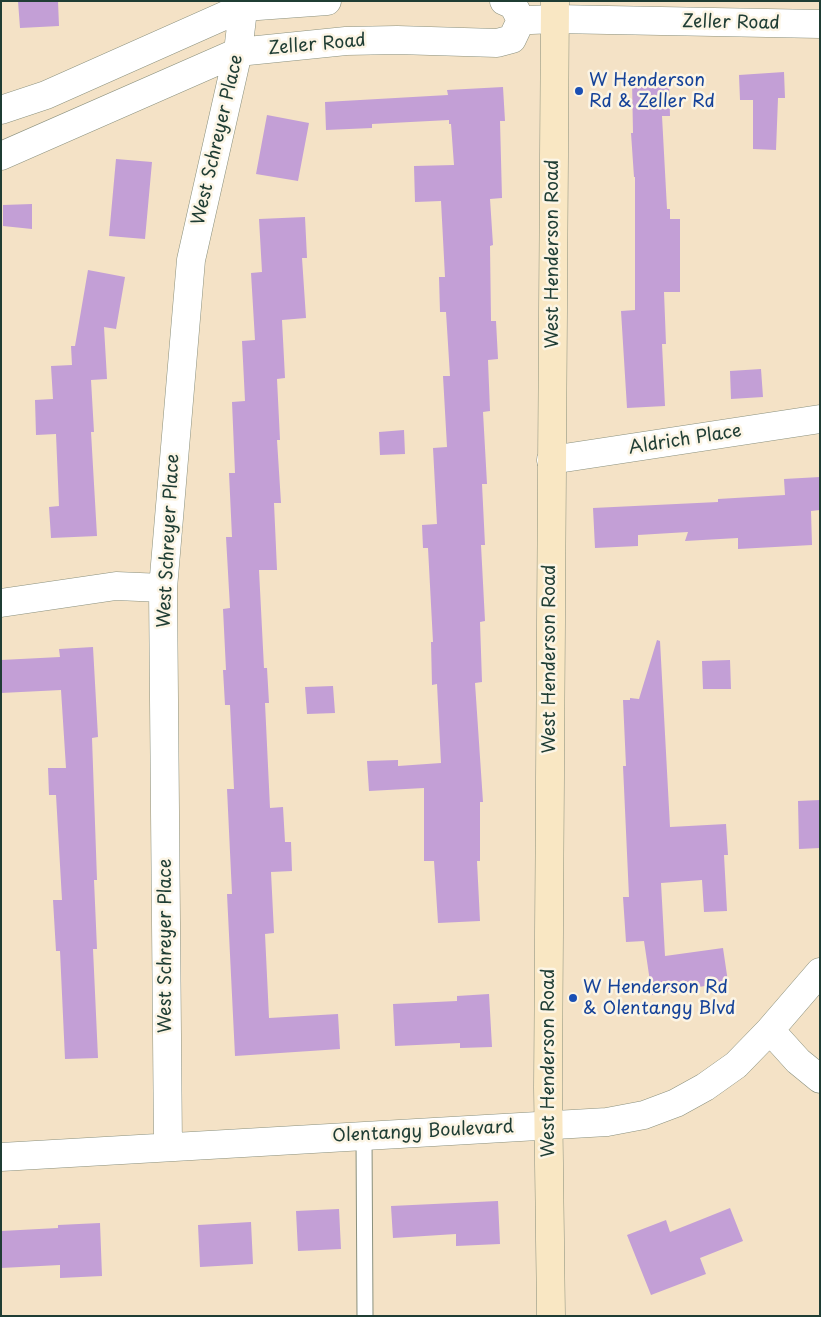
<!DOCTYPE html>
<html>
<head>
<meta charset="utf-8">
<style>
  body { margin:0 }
  #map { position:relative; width:821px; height:1317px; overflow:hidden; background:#f4e2c6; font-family:"Playpen Sans",sans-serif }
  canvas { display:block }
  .frame { position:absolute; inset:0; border:2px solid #1f3d34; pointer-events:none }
</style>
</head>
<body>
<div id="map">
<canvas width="821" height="1317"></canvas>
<div class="frame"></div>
</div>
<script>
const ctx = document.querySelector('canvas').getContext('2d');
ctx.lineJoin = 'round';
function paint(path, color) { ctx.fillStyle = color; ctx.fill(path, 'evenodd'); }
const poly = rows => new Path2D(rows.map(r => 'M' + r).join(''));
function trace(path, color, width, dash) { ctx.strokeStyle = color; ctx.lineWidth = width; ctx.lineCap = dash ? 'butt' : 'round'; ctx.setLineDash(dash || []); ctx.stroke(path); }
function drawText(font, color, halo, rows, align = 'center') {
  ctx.font = font + ' "Playpen Sans",sans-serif'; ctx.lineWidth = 5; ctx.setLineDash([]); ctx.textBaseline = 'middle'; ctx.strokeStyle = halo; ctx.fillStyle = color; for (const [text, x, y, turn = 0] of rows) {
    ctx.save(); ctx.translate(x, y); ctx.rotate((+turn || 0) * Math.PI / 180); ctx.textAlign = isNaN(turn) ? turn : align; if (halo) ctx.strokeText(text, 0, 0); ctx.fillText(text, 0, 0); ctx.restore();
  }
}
const building = poly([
  [18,1,58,1,59,26,20,28],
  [784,72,785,98,778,98,776,150,753,149,753,100,740,100,739,75],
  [632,80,669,80,670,116,662,116,667,209,670,209,670,219,680,219,680,292,664,292,666,344,662,344,665,406,627,408,621,311,635,310,635,177,634,177,631,133,633,133],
  [503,87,505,121,500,121,502,198,490,199,493,245,490,246,491,321,496,321,498,359,488,360,490,411,483,412,487,484,482,484,485,545,481,545,485,621,480,622,482,682,475,683,483,802,480,802,480,861,477,861,480,921,438,923,434,861,424,861,424,788,369,791,367,761,398,760,398,766,441,763,437,684,432,685,431,642,433,642,428,548,423,548,422,525,437,524,433,448,447,447,443,376,450,376,446,312,440,312,439,277,445,277,441,201,415,202,414,166,454,165,451,124,449,124,449,120,372,124,372,128,326,130,325,102,448,95,447,90],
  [267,115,309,123,298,181,256,174],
  [116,159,152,162,145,239,109,236],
  [32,204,32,229,3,226,3,205],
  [305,217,307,258,302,258,306,318,282,320,285,378,277,379,280,440,277,440,281,503,274,503,277,570,259,570,264,668,267,668,269,703,265,703,270,808,283,807,285,842,291,842,292,871,271,872,274,933,265,934,269,1018,338,1014,340,1049,235,1056,227,894,232,894,227,789,234,789,230,705,225,705,223,670,226,670,223,609,230,608,226,537,232,537,229,473,235,473,232,402,245,401,242,341,255,340,251,273,262,272,259,219],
  [88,270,125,277,116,329,104,327,107,379,91,380,94,432,91,432,97,536,51,538,49,507,59,506,56,434,36,435,35,400,53,399,51,366,72,365,71,346,75,346],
  [761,369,763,397,731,399,730,371],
  [404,430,405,454,380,455,379,432],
  [820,477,820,510,811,511,812,545,738,549,738,538,685,541,688,532,638,535,638,546,595,548,593,508,718,502,718,499,785,495,784,479],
  [657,640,660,641,670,827,726,824,728,855,724,855,727,911,704,912,702,880,661,883,665,956,723,948,728,982,652,995,644,941,626,942,623,897,629,897,623,766,626,766,623,700,630,700,630,698,639,699],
  [93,647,98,737,92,738,97,880,94,880,97,949,93,949,98,1058,65,1059,60,951,56,951,53,900,62,900,56,795,49,795,48,768,66,768,61,690,1,693,1,660,60,657,59,649],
  [730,660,731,689,703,689,702,661],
  [333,686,335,713,307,714,305,687],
  [820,800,820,848,799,849,798,801],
  [489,994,492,1047,460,1048,460,1043,395,1046,393,1004,457,1001,457,996],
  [498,1201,500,1244,456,1246,456,1234,393,1238,391,1206],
  [730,1208,743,1241,700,1258,706,1274,651,1295,627,1235,666,1220,670,1232],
  [339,1209,341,1249,298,1251,296,1211],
  [251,1222,253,1264,200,1267,198,1225],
  [100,1223,102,1276,60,1278,60,1265,1,1268,1,1231,58,1228,58,1225]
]);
const lane = poly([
  [364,1136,365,1316]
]);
const street = poly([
  [504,1,513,5,521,20],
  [531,20,555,19,820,24],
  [1,110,46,95,244,7,327,1],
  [1,156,238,52,346,41,397,40,497,43,512,39,521,20],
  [551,460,820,419],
  [1,603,116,586,163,588],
  [770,1030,798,1061,820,1079],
  [168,1147,163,588,191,260,238,52,244,1],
  [1,1157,607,1122,644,1115,676,1103,705,1087,736,1065,770,1030,820,972]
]);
const secondary = poly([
  [551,1316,548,1087,555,1]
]);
const markers = [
  [579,91,5,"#1a4fb4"],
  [573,998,5,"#1a4fb4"]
];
const streetNames = [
  ["Zeller Road",731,23,1],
  ["Zeller Road",317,45,-5],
  ["West Schreyer Place",218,140,-77],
  ["West Henderson Road",553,254,-90],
  ["Aldrich Place",685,440,-9],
  ["West Schreyer Place",169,541,-87],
  ["West Henderson Road",550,659,-90],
  ["West Schreyer Place",166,946,-90],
  ["West Henderson Road",549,1063,-90],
  ["Olentangy Boulevard",423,1132,-3]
];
const transitNames = [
  ["W Henderson",589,81],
  ["Rd & Zeller Rd",589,102],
  ["W Henderson Rd",583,988],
  ["& Olentangy Blvd",583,1009]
];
paint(building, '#c39fd6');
trace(lane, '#8a907d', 17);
trace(street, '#8a907d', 29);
trace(secondary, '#8a907d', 29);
trace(lane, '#fff', 15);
trace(street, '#fff', 28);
trace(secondary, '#f9e7c3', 28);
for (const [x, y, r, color] of markers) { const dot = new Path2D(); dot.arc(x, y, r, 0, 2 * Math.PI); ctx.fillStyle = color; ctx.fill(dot); trace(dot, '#fcf5e5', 2); }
drawText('18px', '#1f3d34', '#fcf5e5', streetNames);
drawText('18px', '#164399', '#fcf5e5', transitNames, 'left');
</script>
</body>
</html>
